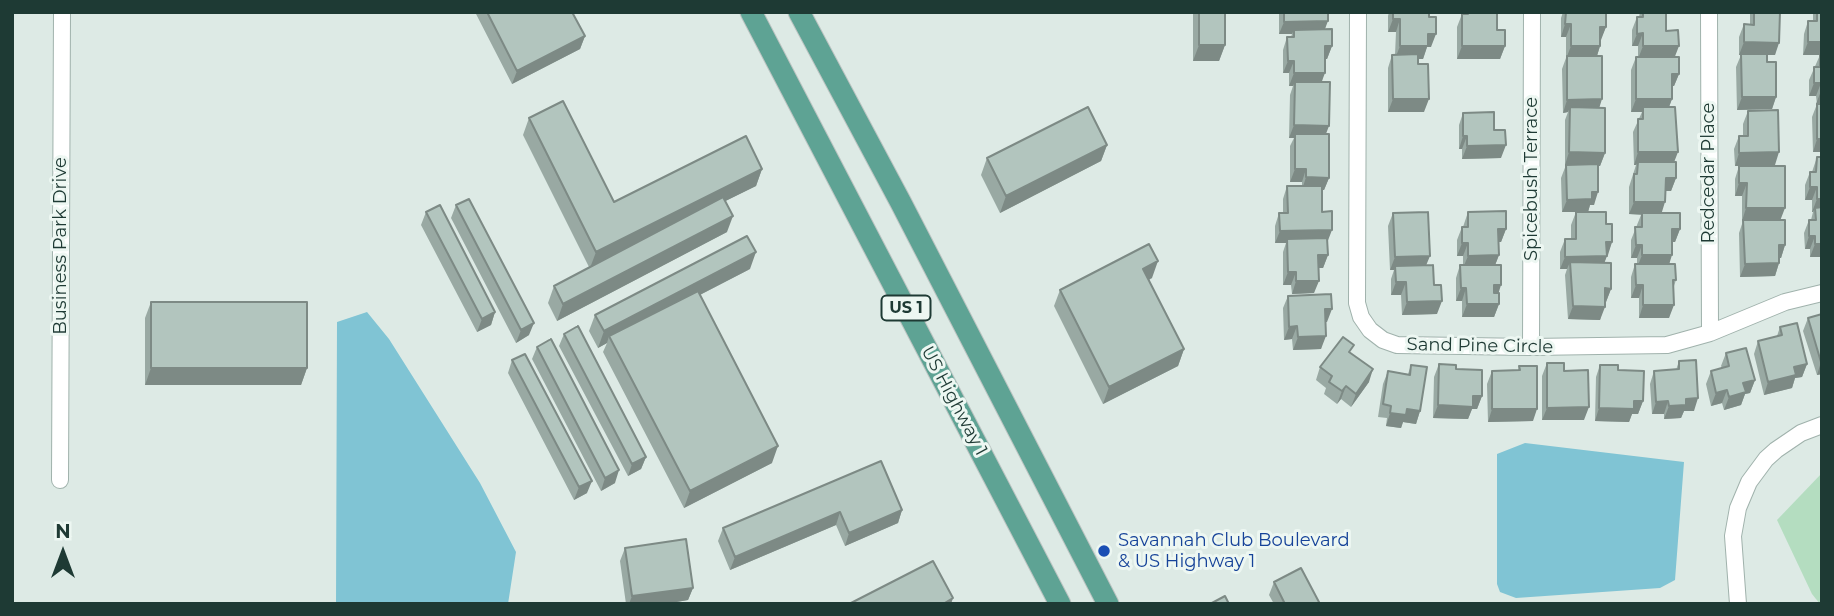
<!DOCTYPE html>
<html>
<head>
<meta charset="utf-8">
<style>
  body { margin:0 }
  #map { position:relative; width:1834px; height:616px; overflow:hidden; background:#ddeae5; font-family:Montserrat,sans-serif }
  canvas { display:block }
  .frame { position:absolute; inset:0; border:14px solid #1e3a34; pointer-events:none }
  .north { position:absolute; left:28px; top:518px; width:70px; height:70px; -webkit-text-stroke:5px #edf7f2; paint-order:stroke; rotate:0deg; font-size:19px; font-weight:700; line-height:28px; text-align:center; color:#1e3a34 }
  .north::after { content:''; display:block; margin:auto; width:24px; height:32px; background:#1e3a34; clip-path:polygon(50% 0,100% 100%,50% 72%,0 100%) }
</style>
</head>
<body>
<div id="map">
<canvas width="1834" height="616"></canvas>
<div class="frame"></div>
<div class="north">N</div>
</div>
<script>
const ctx = document.querySelector('canvas').getContext('2d');
ctx.lineJoin = 'round';
function paint(path, color) { ctx.fillStyle = color; ctx.fill(path, 'evenodd'); }
const poly = rows => new Path2D(rows.map(r => 'M' + r).join(''));
function trace(path, color, width, dash) { ctx.strokeStyle = color; ctx.lineWidth = width; ctx.lineCap = dash ? 'butt' : 'round'; ctx.setLineDash(dash || []); ctx.stroke(path); }
function drawText(font, color, halo, rows, align = 'center') {
  ctx.font = font + ' Montserrat,sans-serif'; ctx.lineWidth = 6; ctx.setLineDash([]); ctx.textBaseline = 'middle'; ctx.strokeStyle = halo; ctx.fillStyle = color; for (const [text, x, y, turn = 0] of rows) {
    ctx.save(); ctx.translate(x, y); ctx.rotate((+turn || 0) * Math.PI / 180); ctx.textAlign = isNaN(turn) ? turn : align; if (halo) ctx.strokeText(text, 0, 0); ctx.fillText(text, 0, 0); ctx.restore();
  }
}
const green = poly([
  [1822,473,1822,604,1820,604,1812,594,1777,520]
]);
const water = poly([
  [367,312,389,339,480,483,516,552,508,604,336,604,337,322],
  [1525,443,1684,462,1675,580,1660,588,1516,598,1500,592,1497,584,1497,454]
]);
const street = poly([
  [1358,12,1357,303,1361,317,1370,330,1383,340,1397,345,1531,347,1667,345,1710,333,1785,302,1822,293],
  [1709,12,1710,333],
  [1531,347,1532,12],
  [60,480,62,12],
  [1738,604,1733,536,1738,508,1749,482,1766,459,1776,450,1801,433,1822,425]
]);
const primary = poly([
  [751,12,1060,604],
  [799,12,901,203,1108,604]
]);
const wall = poly([
  [475,12,572,12,585,36,580,49,512,84],
  [1193,12,1225,12,1225,45,1219,61,1193,61],
  [1279,12,1328,12,1325,29,1332,46,1327,59,1325,59,1322,82,1329,178,1324,190,1322,190,1322,212,1327,241,1328,255,1323,268,1318,268,1314,293,1292,294,1291,285,1283,285,1283,252,1286,243,1275,243,1275,226,1279,213,1283,213,1283,199,1287,186,1302,186,1302,182,1290,182,1290,146,1294,138,1289,138,1290,95,1293,86,1289,86,1289,73,1283,73,1283,50,1287,37,1291,37,1292,34,1279,34],
  [1389,12,1429,12,1431,47,1427,47,1423,59,1418,59,1424,112,1388,112,1388,68,1392,55,1395,55,1396,32,1388,32,1388,16],
  [1465,12,1497,12,1497,30,1505,46,1500,59,1457,59,1457,27,1462,14,1464,14],
  [1563,12,1606,12,1606,27,1600,40,1600,46,1597,56,1599,108,1605,153,1600,166,1598,166,1594,205,1590,205,1588,212,1562,212,1561,178,1566,165,1565,165,1565,120,1568,112,1563,113,1562,69,1566,58,1566,37,1561,37,1561,18],
  [1640,12,1666,12,1666,31,1679,74,1674,86,1672,86,1672,99,1669,107,1676,178,1671,191,1665,191,1661,213,1680,229,1675,242,1672,242,1669,264,1676,280,1674,286,1669,318,1639,318,1639,298,1631,298,1631,277,1635,264,1637,264,1637,258,1631,258,1631,240,1641,215,1629,214,1629,187,1636,165,1634,165,1633,132,1642,112,1631,112,1631,70,1636,57,1638,57,1638,46,1632,46,1632,30,1637,17,1639,17],
  [1750,12,1780,12,1775,55,1767,55,1767,62,1776,97,1772,109,1737,110,1736,67,1741,55,1739,55,1739,37,1744,24,1750,24],
  [1813,12,1822,12,1822,55,1803,55,1804,34,1808,21,1813,21],
  [1820,55,1822,55,1822,152,1813,152,1812,117,1817,104,1816,96,1809,96,1809,80],
  [1748,111,1775,165,1746,166,1780,220,1785,245,1781,258,1779,258,1779,263,1775,276,1740,277,1739,233,1743,221,1742,221,1742,196,1735,196,1735,179,1739,166,1735,166,1734,149,1739,136,1743,136,1743,124],
  [1463,113,1494,130,1501,158,1462,159,1462,149,1459,149,1459,125],
  [529,118,614,202,762,169,756,186,725,201,727,232,557,321,548,303,554,286,589,267,523,135],
  [1107,145,1101,161,1000,213,981,175,987,158],
  [1817,157,1822,157,1822,257,1810,257,1810,249,1805,249,1804,233,1809,220,1811,220,1813,212,1812,212,1812,200,1805,200,1805,185,1810,172,1812,172],
  [456,205,529,335,516,343,451,218],
  [426,212,495,312,491,325,477,332,421,225],
  [1468,212,1506,229,1501,242,1498,242,1499,255,1495,265,1499,304,1494,317,1462,317,1462,301,1456,301,1456,278,1460,265,1463,265,1463,256,1457,256,1457,240,1462,227,1463,227],
  [1576,212,1606,224,1612,242,1604,263,1611,289,1606,302,1605,301,1600,320,1568,319,1565,275,1567,269,1560,269,1560,252,1565,239,1571,239,1571,225],
  [1393,213,1426,265,1434,285,1437,314,1402,315,1401,295,1391,295,1391,279,1394,270,1390,270,1388,226],
  [750,269,700,295,772,463,684,508,603,352,607,343,598,348,589,331,595,315],
  [1152,278,1149,280,1184,349,1178,366,1103,404,1054,306,1060,290],
  [1288,296,1327,322,1326,322,1321,349,1293,350,1292,339,1284,340,1283,308],
  [151,302,307,368,301,385,145,385,145,318],
  [1822,314,1822,374,1817,375,1803,331,1808,318],
  [1780,327,1807,364,1802,377,1795,378,1792,388,1764,395,1754,354,1758,341,1777,336],
  [564,334,646,457,641,469,628,476,559,346],
  [537,347,615,483,601,491,532,359],
  [1351,353,1369,382,1351,407,1341,399,1337,404,1324,394,1326,388,1316,380,1320,367],
  [1726,353,1755,380,1750,393,1745,394,1741,405,1724,410,1722,403,1711,406,1706,384,1711,371,1722,368,1721,366],
  [512,360,587,493,574,500,508,373],
  [1679,361,1694,411,1684,411,1681,418,1664,419,1664,414,1652,414,1650,384,1654,371,1676,370],
  [1547,363,1564,371,1584,420,1542,420,1542,376],
  [1439,364,1456,369,1482,396,1477,409,1472,409,1468,419,1433,418,1434,377],
  [1411,365,1420,411,1416,424,1403,422,1401,428,1386,426,1387,418,1378,417,1383,384,1388,371,1408,374],
  [1600,365,1618,370,1643,401,1638,414,1632,414,1629,422,1595,421,1596,377],
  [1519,366,1533,421,1488,422,1487,384,1492,371,1518,370],
  [881,461,902,510,898,523,845,546,836,525,730,570,718,541,723,528],
  [625,548,693,588,688,600,665,604,626,604,620,561],
  [1274,582,1320,604,1274,604,1269,595]
]);
const shadedWall = poly([
  [1393,19,1400,19,1396,32,1388,32],
  [1328,21,1323,34,1294,30,1292,34,1279,34,1284,22],
  [1565,24,1571,24,1566,37,1561,37],
  [1600,27,1606,27,1601,40,1596,40],
  [1643,33,1638,46,1632,46,1637,34],
  [1428,34,1436,34,1431,47,1427,47,1423,59,1395,59,1400,46],
  [585,36,580,49,512,84,517,71],
  [1744,42,1779,43,1775,55,1739,55],
  [1808,42,1822,42,1822,55,1803,55],
  [1199,45,1225,45,1219,61,1193,61],
  [1325,46,1332,46,1327,59,1320,59],
  [1462,46,1505,46,1500,59,1457,59],
  [1571,46,1600,46,1596,59,1566,59],
  [1643,46,1679,46,1674,59,1638,59],
  [1288,61,1294,61,1289,73,1283,73],
  [1294,73,1325,73,1320,86,1295,82,1293,86,1289,86],
  [1672,74,1679,74,1674,86,1667,86],
  [1814,83,1821,83,1816,96,1809,96],
  [1821,91,1822,91,1822,104,1816,104],
  [1742,97,1776,97,1772,109,1737,110],
  [1393,99,1429,99,1424,112,1388,112],
  [1602,99,1598,112,1570,107,1568,112,1563,113,1567,100],
  [1636,99,1672,99,1667,112,1643,107,1642,112,1631,112],
  [1294,125,1329,126,1324,139,1295,134,1294,138,1289,138],
  [1463,136,1467,136,1462,149,1459,149],
  [1817,139,1822,139,1822,152,1813,152],
  [1107,145,1101,161,1000,213,1006,196],
  [1506,145,1501,158,1462,159,1467,146],
  [1569,152,1605,153,1600,166,1565,165],
  [1638,152,1678,152,1673,165,1638,162,1636,165,1634,165],
  [1779,152,1775,165,1735,166,1739,153],
  [762,169,756,186,590,268,596,252],
  [1295,169,1306,169,1302,182,1290,182],
  [1306,177,1329,178,1324,190,1302,190],
  [1666,178,1676,178,1671,191,1661,191],
  [1739,183,1747,183,1742,196,1735,196],
  [1810,187,1817,187,1812,200,1805,200],
  [1592,192,1598,192,1594,205,1590,205,1588,212,1562,212,1567,200],
  [1817,199,1822,199,1822,212,1815,208,1813,212,1812,212],
  [1634,202,1665,202,1661,215,1629,214],
  [1746,208,1785,208,1780,221,1742,221],
  [733,216,727,232,557,321,563,304],
  [1498,229,1506,229,1501,242,1494,242],
  [1672,229,1680,229,1675,242,1667,242],
  [1332,230,1327,243,1287,239,1286,243,1275,243,1280,231],
  [1809,236,1815,236,1810,249,1805,249],
  [1606,242,1612,242,1608,255,1602,255],
  [1462,243,1468,243,1463,256,1457,256],
  [1815,244,1822,244,1822,257,1810,257],
  [1636,245,1642,245,1637,258,1631,258],
  [1779,245,1785,245,1781,258,1774,258],
  [756,252,750,269,612,340,609,336,607,343,598,348,604,331],
  [1318,255,1328,255,1323,268,1313,268],
  [1499,255,1494,268,1463,268,1468,256],
  [1642,255,1672,255,1668,268,1637,268],
  [1430,256,1425,268,1395,266,1394,270,1390,270,1395,257],
  [1607,256,1602,269,1570,262,1567,269,1560,269,1565,257],
  [1158,261,1152,278,1137,285,1143,269],
  [1779,263,1775,276,1740,277,1745,264],
  [1288,272,1296,272,1291,285,1283,285],
  [1296,281,1319,281,1314,293,1292,294],
  [1396,282,1406,282,1401,295,1391,295],
  [1494,285,1501,285,1497,298,1489,298],
  [1636,285,1643,285,1639,298,1631,298],
  [1461,288,1466,288,1462,301,1456,301],
  [1605,288,1611,289,1606,302,1600,301],
  [1442,301,1437,314,1402,315,1407,302],
  [1467,304,1499,304,1494,317,1462,317],
  [1643,305,1674,305,1669,318,1639,318],
  [1573,306,1605,307,1600,320,1568,319],
  [1325,309,1332,309,1327,322,1320,322],
  [495,312,491,325,477,332,482,319],
  [534,323,529,335,516,343,521,330],
  [1297,326,1292,339,1284,340,1289,327],
  [1326,336,1321,349,1293,350,1298,337],
  [1184,349,1178,366,1103,404,1109,387],
  [1821,362,1822,374,1817,375],
  [1807,364,1802,377,1795,378,1792,388,1764,395,1768,382,1794,367],
  [151,368,307,368,301,385,145,385],
  [1373,369,1369,382,1351,407,1356,394],
  [1755,380,1750,393,1745,394,1741,405,1724,410,1729,397,1743,383],
  [1346,386,1341,399,1337,404,1342,391],
  [1727,390,1722,403,1711,406,1716,393],
  [1473,396,1482,396,1477,409,1472,409,1468,419,1433,418,1438,405],
  [1698,398,1694,411,1684,411,1681,418,1664,419,1669,406,1686,399],
  [1634,401,1643,401,1638,414,1632,414,1629,422,1595,421,1599,408],
  [1668,401,1664,414,1652,414,1656,402],
  [1589,407,1584,420,1542,420,1547,408],
  [1407,409,1420,411,1416,424,1403,422,1401,428,1386,426,1390,413],
  [1492,409,1537,409,1533,421,1488,422],
  [778,446,772,463,684,508,690,491],
  [646,457,641,469,628,476,632,464],
  [619,470,615,483,601,491,605,478],
  [592,481,587,493,574,500,579,487],
  [902,510,898,523,845,546,849,533],
  [840,512,836,525,730,570,735,557],
  [693,588,688,600,665,604,629,604,632,596],
  [953,598,951,604,943,604]
]);
const building = poly([
  [487,12,572,12,585,36,517,71,487,12],
  [1199,12,1225,12,1225,45,1199,45,1199,12],
  [1284,12,1328,12,1328,21,1284,22,1284,12],
  [1393,12,1429,12,1429,17,1436,17,1436,34,1428,34,1428,46,1400,46,1400,19,1393,19,1393,12],
  [1468,12,1497,12,1497,30,1505,30,1505,46,1462,46,1462,14,1468,14,1468,12],
  [1566,12,1606,12,1606,27,1600,27,1600,46,1571,46,1571,24,1565,24,1566,12],
  [1643,12,1666,12,1666,31,1678,30,1679,46,1643,46,1643,33,1637,34,1637,17,1643,17,1643,12],
  [1754,12,1780,12,1779,43,1744,42,1744,24,1754,25,1754,12],
  [1817,12,1822,12,1822,42,1808,42,1808,21,1817,21,1817,12],
  [1332,29,1332,46,1325,46,1325,73,1294,73,1294,61,1288,61,1287,37,1294,37,1294,30,1332,29],
  [1418,54,1418,64,1428,64,1429,99,1393,99,1392,55,1418,54],
  [1741,54,1767,54,1767,62,1776,62,1776,97,1742,97,1741,54],
  [1820,55,1822,55,1822,91,1821,91,1821,83,1814,83,1814,67,1820,67,1820,55],
  [1567,56,1602,56,1602,99,1567,100,1567,56],
  [1636,57,1679,57,1679,74,1672,74,1672,99,1636,99,1636,57],
  [1295,82,1330,82,1329,126,1294,125,1295,82],
  [563,101,614,202,746,136,762,169,596,252,529,118,563,101],
  [1817,104,1822,104,1822,139,1817,139,1817,104],
  [1088,107,1107,145,1006,196,987,158,1088,107],
  [1570,107,1605,108,1605,153,1569,152,1570,107],
  [1643,107,1675,107,1678,152,1638,152,1638,119,1643,119,1643,107],
  [1778,110,1779,152,1739,153,1739,136,1748,136,1748,111,1778,110],
  [1494,112,1494,130,1505,130,1506,145,1467,146,1467,136,1463,136,1463,113,1494,112],
  [1295,134,1329,134,1329,178,1306,177,1306,169,1295,169,1295,134],
  [1817,157,1822,157,1822,199,1817,199,1817,187,1810,187,1810,172,1816,172,1817,157],
  [1638,162,1676,162,1676,178,1666,178,1665,202,1634,202,1634,174,1637,174,1638,162],
  [1598,164,1598,192,1592,192,1592,199,1567,200,1566,165,1598,164],
  [1739,166,1785,166,1785,208,1746,208,1747,183,1739,183,1739,166],
  [1287,186,1322,186,1322,212,1332,211,1332,230,1280,231,1279,213,1288,213,1287,186],
  [723,197,733,216,563,304,554,286,723,197],
  [469,199,534,323,521,330,456,205,469,199],
  [440,205,495,312,482,319,426,212,440,205],
  [1822,207,1822,244,1815,244,1815,236,1809,236,1809,220,1816,220,1815,208,1822,207],
  [1506,211,1506,229,1498,229,1499,255,1468,256,1468,243,1462,243,1462,227,1468,227,1468,212,1506,211],
  [1428,212,1430,256,1395,257,1393,213,1428,212],
  [1576,212,1606,212,1606,224,1612,224,1612,242,1606,242,1607,256,1565,257,1565,239,1576,239,1576,212],
  [1642,213,1680,213,1680,229,1672,229,1672,255,1642,255,1642,245,1636,245,1635,227,1642,227,1642,213],
  [1743,220,1785,220,1785,245,1779,245,1779,263,1745,264,1743,220],
  [747,236,756,252,604,331,595,315,747,236],
  [1327,238,1328,255,1318,255,1319,281,1296,281,1296,272,1288,272,1287,239,1327,238],
  [1149,244,1158,261,1143,269,1184,349,1109,387,1060,290,1149,244],
  [1570,262,1611,263,1611,289,1605,288,1605,307,1573,306,1570,262],
  [1635,264,1675,264,1676,280,1673,280,1674,305,1643,305,1643,285,1636,285,1635,264],
  [1433,265,1434,285,1441,285,1442,301,1407,302,1406,282,1396,282,1395,266,1433,265],
  [1460,265,1501,265,1501,285,1494,285,1494,293,1499,293,1499,304,1467,304,1466,288,1461,288,1460,265],
  [698,291,778,446,690,491,609,336,698,291],
  [1331,294,1332,309,1325,309,1326,336,1298,337,1297,326,1289,327,1288,296,1331,294],
  [151,302,307,302,307,368,151,368,151,302],
  [1822,314,1822,362,1821,362,1808,318,1822,314],
  [1797,323,1807,364,1794,367,1796,375,1768,382,1758,341,1782,335,1780,327,1797,323],
  [578,326,646,457,632,464,564,334,578,326],
  [1343,337,1354,345,1349,352,1373,369,1356,394,1346,386,1342,391,1329,382,1332,376,1320,367,1343,337],
  [551,339,619,470,605,478,537,347,551,339],
  [1746,348,1755,380,1743,383,1746,392,1729,397,1727,390,1716,393,1711,371,1729,366,1726,353,1746,348],
  [525,354,592,481,579,487,512,360,525,354],
  [1696,360,1698,398,1686,399,1686,405,1669,406,1668,401,1656,402,1654,371,1679,369,1679,361,1696,360],
  [1547,363,1564,363,1564,371,1588,370,1589,407,1547,408,1547,363],
  [1439,364,1456,365,1456,369,1482,370,1482,396,1473,396,1473,407,1438,405,1439,364],
  [1411,365,1427,367,1420,411,1407,409,1406,415,1390,413,1391,406,1383,404,1388,371,1410,375,1411,365],
  [1600,365,1618,365,1618,370,1644,371,1643,401,1634,401,1634,409,1599,408,1600,365],
  [1519,366,1537,366,1537,409,1492,409,1492,371,1520,370,1519,366],
  [881,461,902,510,849,533,840,512,735,557,723,528,881,461],
  [686,539,693,588,632,596,625,548,686,539],
  [933,561,953,598,943,604,849,604,933,561],
  [1301,568,1320,604,1285,604,1274,582,1301,568],
  [1225,596,1229,604,1210,604,1225,596]
]);
const markers = [
  [1104,551,7,"#1a4fb4"]
];
const shields = [
  [906,308,49]
];
const shieldNames = [
  ["US 1",906,308]
];
const streetNames = [
  ["Redcedar Place",1709,173,-90],
  ["Spicebush Terrace",1532,179,-90],
  ["Business Park Drive",61,246,-90],
  ["Sand Pine Circle",1480,346,1],
  ["US Highway 1",954,401,62]
];
const transitNames = [
  ["Savannah Club Boulevard",1118,541],
  ["& US Highway 1",1118,562]
];
paint(green, '#b4ddc0');
paint(water, '#80c4d4');
trace(street, '#a0b2ac', 18);
trace(primary, '#bcc4c2', 23);
trace(street, '#fff', 16);
trace(primary, '#5ea394', 21);
paint(wall, '#99a9a3');
paint(shadedWall, '#7d8a85');
paint(building, '#b2c5be');
trace(building, '#7d8a85', 2);
for (const [x, y, r, color] of markers) { const dot = new Path2D(); dot.arc(x, y, r, 0, 2 * Math.PI); ctx.fillStyle = color; ctx.fill(dot); trace(dot, '#edf7f2', 2.5); }
for (const [x, y, w] of shields) { const box = new Path2D(); box.roundRect(x - w / 2, y - 12.5, w, 25, 5); ctx.fillStyle = '#edf7f2'; ctx.fill(box); trace(box, '#1e3a34', 2); }
drawText('bold 16px', '#1e3a34', null, shieldNames);
drawText('18px', '#1e3a34', '#edf7f2', streetNames);
drawText('18px', '#164399', '#edf7f2', transitNames, 'left');
</script>
</body>
</html>
